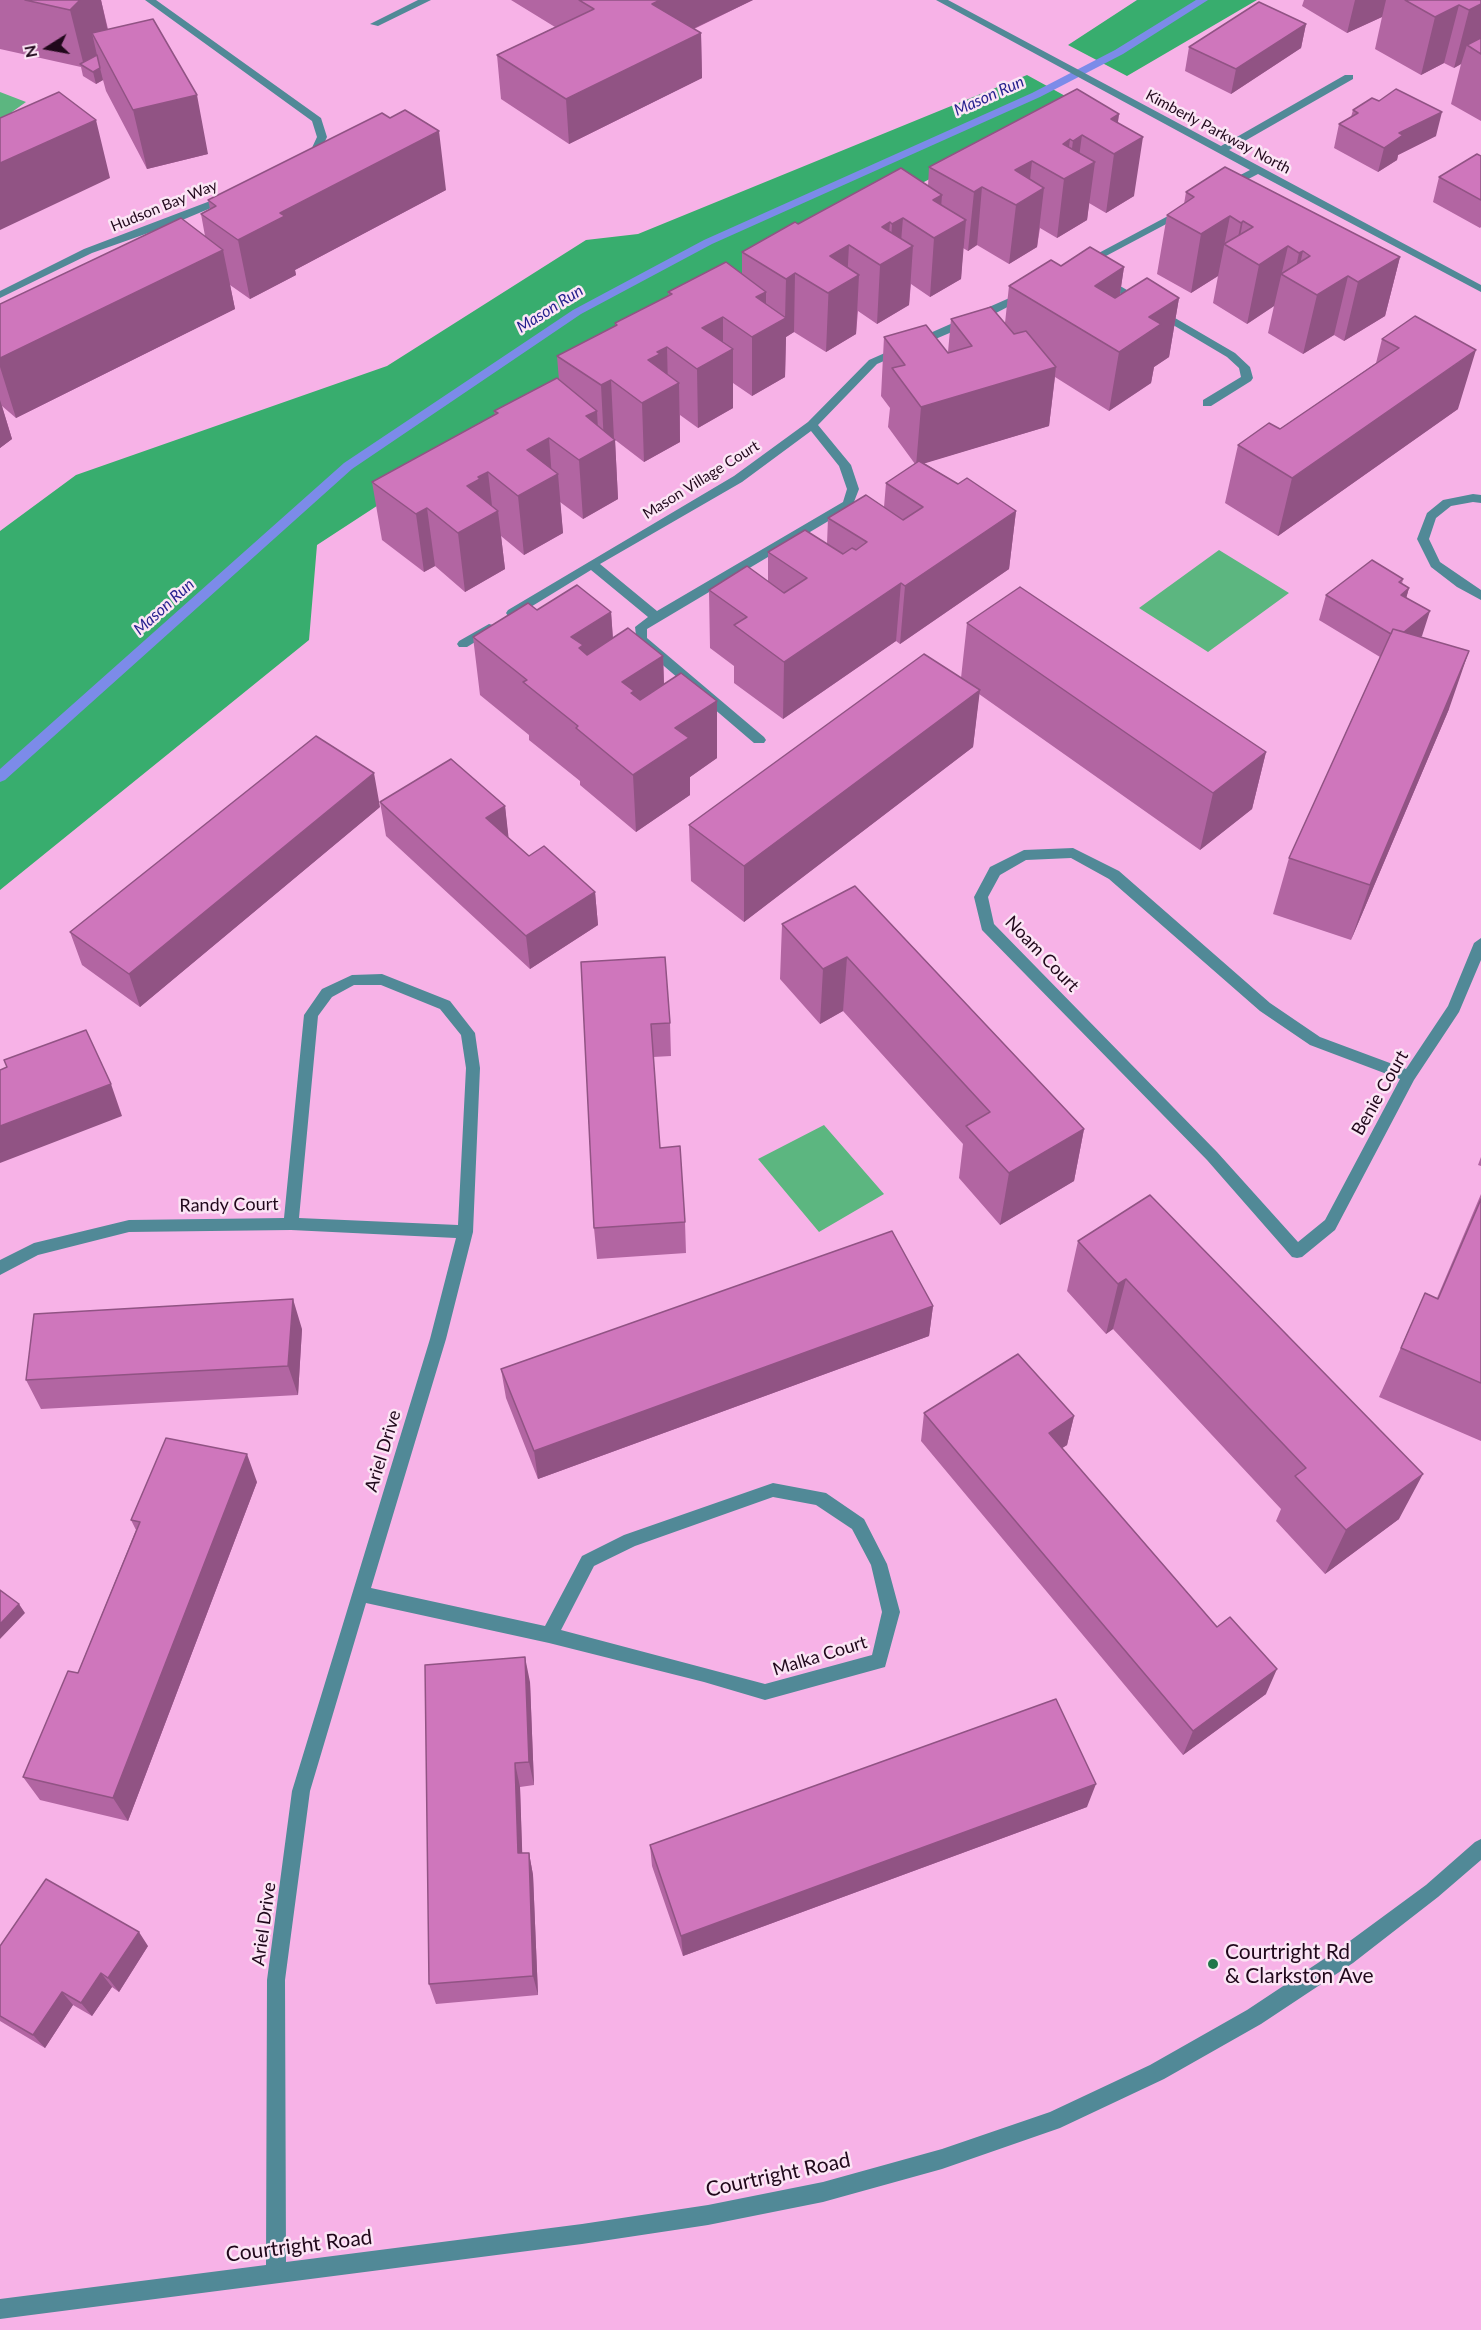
<!DOCTYPE html>
<html>
<head>
<meta charset="utf-8">
<style>
  body { margin:0 }
  #map { position:relative; width:1481px; height:2330px; overflow:hidden; background:#f7b2e7; font-family:Lato,sans-serif }
  canvas { display:block }
  .north { position:absolute; left:18px; top:18px; width:60px; height:60px; -webkit-text-stroke:4px #fbe5f5; paint-order:stroke; rotate:259deg; font-size:16px; font-weight:700; line-height:24px; text-align:center; color:#20081b }
  .north::after { content:''; display:block; margin:auto; width:21px; height:27px; background:#20081b; clip-path:polygon(50% 0,100% 100%,50% 72%,0 100%) }
</style>
</head>
<body>
<div id="map">
<canvas width="1481" height="2330"></canvas>
<div class="north">N</div>
</div>
<script>
const ctx = document.querySelector('canvas').getContext('2d');
ctx.lineJoin = 'round';
function paint(path, color) { ctx.fillStyle = color; ctx.fill(path, 'evenodd'); }
const poly = rows => new Path2D(rows.map(r => 'M' + r).join(''));
function trace(path, color, width, dash) { ctx.strokeStyle = color; ctx.lineWidth = width; ctx.lineCap = dash ? 'butt' : 'round'; ctx.setLineDash(dash || []); ctx.stroke(path); }
function drawText(font, color, halo, rows, align = 'center') {
  ctx.font = font + ' Lato,sans-serif'; ctx.lineWidth = 5; ctx.setLineDash([]); ctx.textBaseline = 'middle'; ctx.strokeStyle = halo; ctx.fillStyle = color; for (const [text, x, y, turn = 0] of rows) {
    ctx.save(); ctx.translate(x, y); ctx.rotate((+turn || 0) * Math.PI / 180); ctx.textAlign = isNaN(turn) ? turn : align; if (halo) ctx.strokeText(text, 0, 0); ctx.fillText(text, 0, 0); ctx.restore();
  }
}
const green = poly([
  [0,92,26,102,12,112,27,118,0,127],
  [1219,550,1289,593,1208,652,1139,608],
  [824,1125,884,1194,819,1232,758,1159]
]);
const forest = poly([
  [1137,0,1257,0,1127,76,1068,45],
  [1027,75,1078,103,688,303,317,545,309,640,0,890,0,531,76,475,387,366,586,240,638,234]
]);
const stream = poly([
  [1196,0,1208,0,1123,54,1040,97,712,244,581,314,352,469,5,780,0,782,0,769,344,463,573,310,704,240,1032,93,1115,50,1196,0]
]);
const minor = poly([
  [145,0,156,0,321,118,327,137,318,156,307,162,302,159,310,152,317,137,312,121,145,0],
  [418,0,431,0,378,26,370,24,418,0],
  [936,0,948,0,1221,146,1345,75,1353,75,1353,79,1229,150,1481,285,1481,292,1258,174,1231,188,1223,188,1223,184,1250,170,936,0],
  [226,195,230,196,230,200,168,226,92,253,0,298,0,291,84,249,226,195],
  [1183,208,1188,211,1187,213,1089,265,1085,266,1080,263,1183,208],
  [1103,276,1235,353,1250,367,1253,378,1251,381,1211,406,1203,406,1203,400,1241,377,1239,368,1227,357,1099,281,1099,277,1103,276],
  [1023,292,1027,293,1027,297,994,314,877,364,818,425,851,465,859,489,852,507,647,629,647,638,764,737,766,740,764,743,754,743,637,643,635,627,648,617,591,570,516,616,508,616,506,613,508,610,734,476,808,422,869,360,1023,292],
  [811,431,839,466,847,489,843,502,657,611,600,564,742,482,811,431],
  [1473,494,1481,495,1481,503,1473,502,1451,506,1436,518,1429,539,1440,562,1481,590,1481,600,1457,587,1431,567,1417,539,1427,513,1443,500,1473,494],
  [489,624,493,625,495,628,493,631,467,647,459,647,457,644,459,641,489,624],
  [1073,848,1119,871,1270,1003,1320,1037,1406,1069,1448,1006,1474,943,1481,938,1481,960,1459,1012,1414,1080,1335,1230,1302,1257,1297,1258,1292,1257,1207,1160,982,930,974,897,990,867,1024,850,1073,848],
  [1071,858,1109,879,1260,1011,1310,1045,1400,1079,1325,1220,1298,1242,1217,1152,994,924,988,897,1000,875,1026,860,1071,858],
  [382,974,450,1001,475,1033,480,1068,473,1232,446,1339,371,1588,545,1626,582,1556,624,1535,773,1483,826,1493,864,1519,887,1564,900,1612,885,1667,765,1700,704,1682,549,1643,366,1603,310,1791,285,1980,286,2262,582,2224,708,2205,823,2182,942,2149,1050,2112,1150,2065,1247,2010,1339,1949,1426,1885,1475,1842,1481,1839,1481,1860,1438,1897,1353,1963,1261,2024,1164,2079,1060,2128,942,2169,823,2202,708,2225,582,2244,0,2319,0,2299,266,2265,267,1980,292,1791,430,1339,456,1238,291,1230,129,1232,38,1255,0,1275,0,1260,34,1243,129,1220,284,1218,304,1015,322,989,352,975,382,974],
  [354,985,381,985,440,1009,461,1035,466,1068,458,1225,299,1218,318,1016,332,997,354,985],
  [773,1497,816,1505,852,1529,871,1565,882,1612,872,1655,765,1684,561,1630,594,1566,635,1546,773,1497]
]);
const wall = poly([
  [0,0,101,0,108,29,208,154,147,169,106,91,103,80,96,84,83,76,81,67,0,49],
  [511,0,753,0,694,29,701,33,702,78,569,144,501,99,497,55,555,27],
  [1304,0,1481,0,1481,121,1451,104,1461,64,1454,68,1444,63,1421,75,1375,49,1382,17,1347,33,1302,6],
  [1306,24,1301,48,1231,94,1185,71,1189,47],
  [1353,110,1436,136,1398,155,1397,160,1378,172,1334,148,1339,124,1351,117],
  [1119,114,1118,122,1134,196,1106,213,1089,203,1087,220,1057,238,1040,228,1037,247,1009,264,977,245,968,251,963,248,961,279,930,297,911,284,909,305,877,324,858,311,856,334,826,352,794,332,786,337,785,377,752,396,733,383,733,408,698,428,680,415,680,442,644,462,614,439,615,440,618,499,583,519,560,502,563,533,524,555,501,536,505,569,465,592,435,566,424,572,382,540,372,482,495,415,494,411,559,381,557,356,615,326,615,323,669,296,668,292,742,274,742,252,798,224,928,186,929,167],
  [1481,156,1481,227,1480,228,1433,202,1439,177],
  [446,190,295,270,296,275,250,299,230,285,235,309,16,418,2,406,12,439,0,448,0,304,205,236,201,214,210,209,208,200],
  [1186,192,1400,257,1385,316,1344,341,1334,335,1303,354,1268,333,1274,306,1247,324,1213,303,1218,276,1191,293,1157,274,1167,215,1184,204],
  [1061,266,1124,267,1120,294,1179,298,1169,357,1154,367,1151,383,1109,411,1055,377,1049,426,924,463,958,484,1016,511,1009,569,900,644,896,641,783,719,734,683,734,666,710,648,709,590,768,581,768,552,827,544,828,518,884,507,886,483,915,464,888,427,890,408,881,396,884,337,948,352,951,319,1005,323,1009,286],
  [1415,316,1458,409,1278,536,1225,503,1238,445,1280,429,1376,363,1382,339],
  [1403,579,1402,584,1409,588,1406,598,1422,636,1420,637,1449,709,1351,940,1273,914,1289,858,1380,657,1319,620,1326,595],
  [537,610,611,612,613,638,663,656,664,684,717,758,690,777,690,795,636,832,580,785,580,781,529,740,529,735,480,695,473,637],
  [967,623,1266,752,1252,809,1200,850,979,694,973,747,744,922,691,881,689,825,961,678],
  [380,802,505,806,508,837,529,856,595,892,598,925,530,969,386,836],
  [380,807,140,1007,82,965,70,932],
  [855,886,1084,1129,1074,1181,1000,1225,959,1178,963,1144,843,1011,820,1024,780,979,782,924],
  [581,962,670,1023,671,1056,653,1057,660,1148,685,1222,686,1253,597,1259,594,1228],
  [1481,1157,1481,1166,1478,1165],
  [1481,1194,1481,1441,1379,1397,1425,1293,1437,1298],
  [1150,1195,1399,1519,1325,1574,1276,1521,1281,1509,1113,1329,1106,1334,1067,1291,1078,1241],
  [933,1306,929,1336,538,1479,506,1398,501,1369],
  [302,1329,298,1395,41,1409,26,1380],
  [924,1413,1074,1416,1067,1445,1062,1448,1266,1694,1183,1755,921,1441],
  [257,1482,128,1821,40,1800,23,1777,78,1673,136,1530,131,1520],
  [530,1682,534,1785,520,1787,522,1853,529,1853,533,1875,538,1995,436,2004,429,1984],
  [1087,1807,683,1956,652,1866,650,1845],
  [0,1946,148,1946,119,1992,112,1987,92,2016,73,2005,45,2048,0,2021]
]);
const shadedWall = poly([
  [80,0,101,0,110,41,92,33,97,55,84,66,70,10],
  [660,0,753,0,653,48,652,4],
  [1355,0,1386,0,1382,17,1347,33],
  [1481,4,1481,54,1467,45,1461,64,1454,68,1469,10],
  [1459,5,1444,63,1421,75,1435,17],
  [1306,24,1301,48,1231,94,1236,69],
  [701,33,702,78,569,144,566,99],
  [100,68,103,80,96,84,93,72],
  [197,95,208,154,147,169,133,110],
  [1442,112,1436,136,1398,155,1397,160,1378,172,1384,148,1399,133],
  [1119,114,1113,153,1111,119],
  [96,120,110,178,0,230,0,163],
  [439,131,446,190,295,270,296,275,250,299,238,240,280,213],
  [1082,135,1077,172,1095,162,1087,220,1057,238,1064,179,1063,144,1070,139,1065,179,1068,177,1073,141],
  [1143,137,1134,196,1106,213,1114,154],
  [1032,161,1028,198,1044,188,1037,247,1009,264,1016,205,1015,170],
  [982,187,977,245,968,251,974,192],
  [942,195,939,235,966,220,961,279,930,297,934,238,933,200],
  [1230,216,1218,276,1191,293,1201,234],
  [903,218,900,254,913,246,909,305,877,324,882,227,890,222,887,261,890,259,892,224],
  [1243,221,1237,252,1235,251,1241,223],
  [849,245,847,282,859,275,856,334,826,352,830,256],
  [1288,246,1274,306,1247,324,1259,265],
  [223,250,235,309,16,418,0,367,0,358],
  [1303,251,1296,282,1293,281,1299,253],
  [1400,257,1385,316,1344,341,1358,282],
  [1124,267,1115,326,1095,286],
  [795,273,794,332,786,337,785,377,752,396,752,337,756,297,766,292,766,329,785,319,786,279],
  [1348,276,1334,335,1303,354,1317,295],
  [1179,298,1169,357,1154,367,1151,383,1109,411,1119,352,1149,317],
  [723,317,723,355,733,349,733,408,698,428,697,369,702,328],
  [667,347,668,389,679,383,680,442,644,462,642,403,648,360,657,352],
  [1476,350,1458,409,1278,536,1292,478],
  [1056,367,1049,426,916,466,921,407],
  [611,380,614,439,604,444,601,385],
  [0,400,12,439,0,448],
  [597,411,599,449,615,440,618,499,583,519,579,460,586,416],
  [549,438,552,478,558,474,563,533,524,555,518,496,527,450],
  [488,472,493,514,498,511,505,569,465,592,458,533,467,486,478,477],
  [427,508,435,566,424,572,416,514],
  [1016,511,1009,569,900,644,905,586],
  [901,583,896,641,783,719,784,662],
  [1409,588,1402,613,1401,595],
  [1430,611,1422,636,1389,662,1396,638],
  [611,612,615,670,586,688,571,637],
  [1469,651,1449,709,1351,940,1370,885],
  [663,656,665,714,634,734,622,682],
  [980,690,973,747,744,922,744,866],
  [717,701,717,758,690,777,690,795,636,832,633,775,675,728],
  [1266,752,1252,809,1200,850,1213,793],
  [374,773,380,807,140,1007,129,974],
  [505,806,509,841,486,818],
  [595,892,598,925,530,969,526,936],
  [847,957,843,1011,820,1024,823,969],
  [111,1084,122,1116,0,1163,0,1126],
  [1084,1129,1074,1181,1000,1225,1009,1173],
  [1126,1279,1113,1329,1106,1334,1118,1284],
  [293,1299,302,1329,298,1395,288,1366],
  [933,1306,929,1336,538,1479,534,1451],
  [1074,1416,1067,1445,1042,1461,1049,1433],
  [247,1454,257,1482,128,1821,113,1798],
  [1423,1474,1399,1519,1325,1574,1346,1530],
  [19,1604,25,1613,0,1639,0,1624],
  [525,1657,530,1682,534,1785,529,1762],
  [1277,1669,1266,1694,1183,1755,1193,1731],
  [515,1763,520,1787,523,1875,518,1853],
  [1096,1784,1087,1807,683,1956,681,1936],
  [529,1853,533,1875,538,1995,533,1976],
  [139,1932,148,1946,119,1992,108,1978],
  [101,1973,112,1987,92,2016,81,2003],
  [62,1992,73,2005,45,2048,33,2035]
]);
const building = poly([
  [25,0,80,0,70,10,25,0],
  [579,0,660,0,652,4,701,33,566,99,497,55,594,9,579,0],
  [1405,0,1481,0,1481,4,1469,10,1459,5,1435,17,1405,0],
  [1259,2,1306,24,1236,69,1189,47,1259,2],
  [153,19,197,95,133,110,92,33,153,19],
  [1481,38,1481,54,1467,45,1481,38],
  [97,55,100,68,93,72,80,64,97,55],
  [1077,89,1119,114,1111,119,1143,137,1114,154,1082,135,1073,141,1070,139,1063,144,1095,162,1064,179,1032,161,1015,170,1044,188,1016,205,982,187,974,192,929,167,1077,89],
  [1396,89,1442,112,1399,133,1403,135,1384,148,1339,124,1358,113,1353,110,1372,98,1379,101,1396,89],
  [59,92,96,120,0,163,0,118,59,92],
  [405,110,439,131,280,213,285,216,238,240,201,214,216,206,208,200,382,113,390,118,405,110],
  [1477,154,1481,156,1481,200,1439,177,1477,154],
  [1225,167,1400,257,1358,282,1348,276,1317,295,1281,274,1310,256,1303,251,1299,253,1288,246,1259,265,1224,244,1253,227,1243,221,1241,223,1230,216,1201,234,1167,215,1194,197,1186,192,1225,167],
  [901,168,942,195,933,200,966,220,934,238,903,218,892,224,890,222,882,227,913,246,880,265,849,245,830,256,859,275,828,293,795,273,786,279,742,252,795,222,798,224,901,168],
  [181,218,223,250,0,358,0,304,181,218],
  [1090,247,1124,267,1095,286,1115,298,1147,278,1179,298,1149,317,1161,324,1119,352,1009,286,1051,260,1061,266,1090,247],
  [726,262,766,292,756,297,786,318,752,337,723,317,702,328,733,349,697,369,667,347,657,352,660,354,648,360,679,383,642,403,611,380,601,385,557,356,617,325,615,323,672,294,668,292,726,262],
  [991,307,1014,334,1026,331,1056,367,921,407,892,368,905,365,884,337,926,325,948,353,972,346,951,319,991,307],
  [1415,316,1476,350,1292,478,1238,445,1269,423,1280,429,1399,348,1382,339,1415,316],
  [557,378,597,411,586,416,615,440,579,460,549,438,527,450,558,474,518,496,488,472,478,477,480,479,467,486,498,511,458,533,427,508,416,514,372,482,498,413,494,411,557,378],
  [919,461,958,484,967,478,1016,511,905,586,901,583,784,662,734,625,747,617,709,590,747,566,784,593,807,578,768,552,805,530,843,554,852,548,856,550,867,542,828,518,866,495,903,520,923,507,886,483,919,461],
  [1372,560,1403,579,1399,582,1409,588,1401,595,1430,611,1404,632,1393,629,1391,634,1326,595,1372,560],
  [577,585,611,612,571,637,583,645,579,648,587,655,628,628,663,656,622,682,634,691,631,693,640,700,681,673,717,701,675,728,689,738,633,775,576,728,578,726,523,682,527,680,473,637,528,603,537,610,577,585],
  [1020,587,1266,752,1213,793,967,623,1020,587],
  [1393,629,1469,651,1370,885,1289,858,1393,629],
  [924,654,980,690,744,866,689,825,924,654],
  [316,736,374,773,129,974,70,932,316,736],
  [451,759,505,806,486,818,529,856,544,846,595,892,526,936,380,802,451,759],
  [855,886,1084,1129,1009,1173,966,1126,990,1112,847,957,823,969,782,924,855,886],
  [665,957,670,1023,651,1024,660,1148,680,1146,685,1222,594,1228,581,962,665,957],
  [86,1030,111,1084,0,1126,0,1070,7,1067,4,1060,86,1030],
  [1150,1195,1423,1474,1346,1530,1295,1476,1306,1468,1126,1279,1118,1284,1078,1241,1150,1195],
  [1481,1199,1481,1383,1401,1348,1425,1293,1438,1299,1481,1199],
  [892,1231,933,1306,534,1451,501,1369,892,1231],
  [293,1299,288,1366,26,1380,34,1314,293,1299],
  [1018,1354,1074,1416,1049,1433,1217,1627,1230,1617,1277,1669,1193,1731,924,1413,1018,1354],
  [166,1438,247,1454,113,1798,23,1777,68,1671,78,1673,140,1522,131,1520,166,1438],
  [0,1590,19,1604,0,1624,0,1590],
  [525,1657,529,1762,515,1763,518,1853,529,1853,533,1976,429,1984,425,1665,525,1657],
  [1056,1699,1096,1784,681,1936,650,1845,1056,1699],
  [46,1879,139,1932,108,1978,101,1973,81,2003,62,1992,33,2035,0,2016,0,1946,46,1879]
]);
const markers = [
  [1213,1964,6,"#217649"]
];
const farStreetnames = [
  ["Kimberly Parkway North",1218,132,28],
  ["Hudson Bay Way",164,206,-22],
  ["Mason Village Court",701,480,-32]
];
const farWaternames = [
  ["Mason Run",989,96,-24],
  ["Mason Run",550,309,-32],
  ["Mason Run",164,607,-42]
];
const streetNames = [
  ["Noam Court",1042,954,46],
  ["Benie Court",1380,1093,-60],
  ["Randy Court",229,1205,-1],
  ["Ariel Drive",383,1451,-73],
  ["Malka Court",820,1656,-17],
  ["Ariel Drive",264,1924,-82]
];
const nearPoinames = [
  ["Courtright Rd",1225,1952],
  ["& Clarkston Ave",1225,1976]
];
const nearStreetnames = [
  ["Courtright Road",778,2175,-12],
  ["Courtright Road",299,2246,-7]
];
paint(green, '#5cb680');
paint(forest, '#38ad6e');
paint(stream, '#7c8be9');
paint(minor, '#518997');
paint(wall, '#b265a2');
paint(shadedWall, '#915384');
paint(building, '#cf76bc');
trace(building, '#915384', 1.5);
for (const [x, y, r, color] of markers) { const dot = new Path2D(); dot.arc(x, y, r, 0, 2 * Math.PI); ctx.fillStyle = color; ctx.fill(dot); trace(dot, '#fbe5f5', 2); }
drawText('15px', '#20081b', '#fbe5f5', farStreetnames);
drawText('italic 16px', '#28228f', '#fbe5f5', farWaternames);
drawText('18px', '#20081b', '#fbe5f5', streetNames);
drawText('21px', '#20081b', '#fbe5f5', nearPoinames, 'left');
drawText('21px', '#20081b', '#fbe5f5', nearStreetnames);
</script>
</body>
</html>
